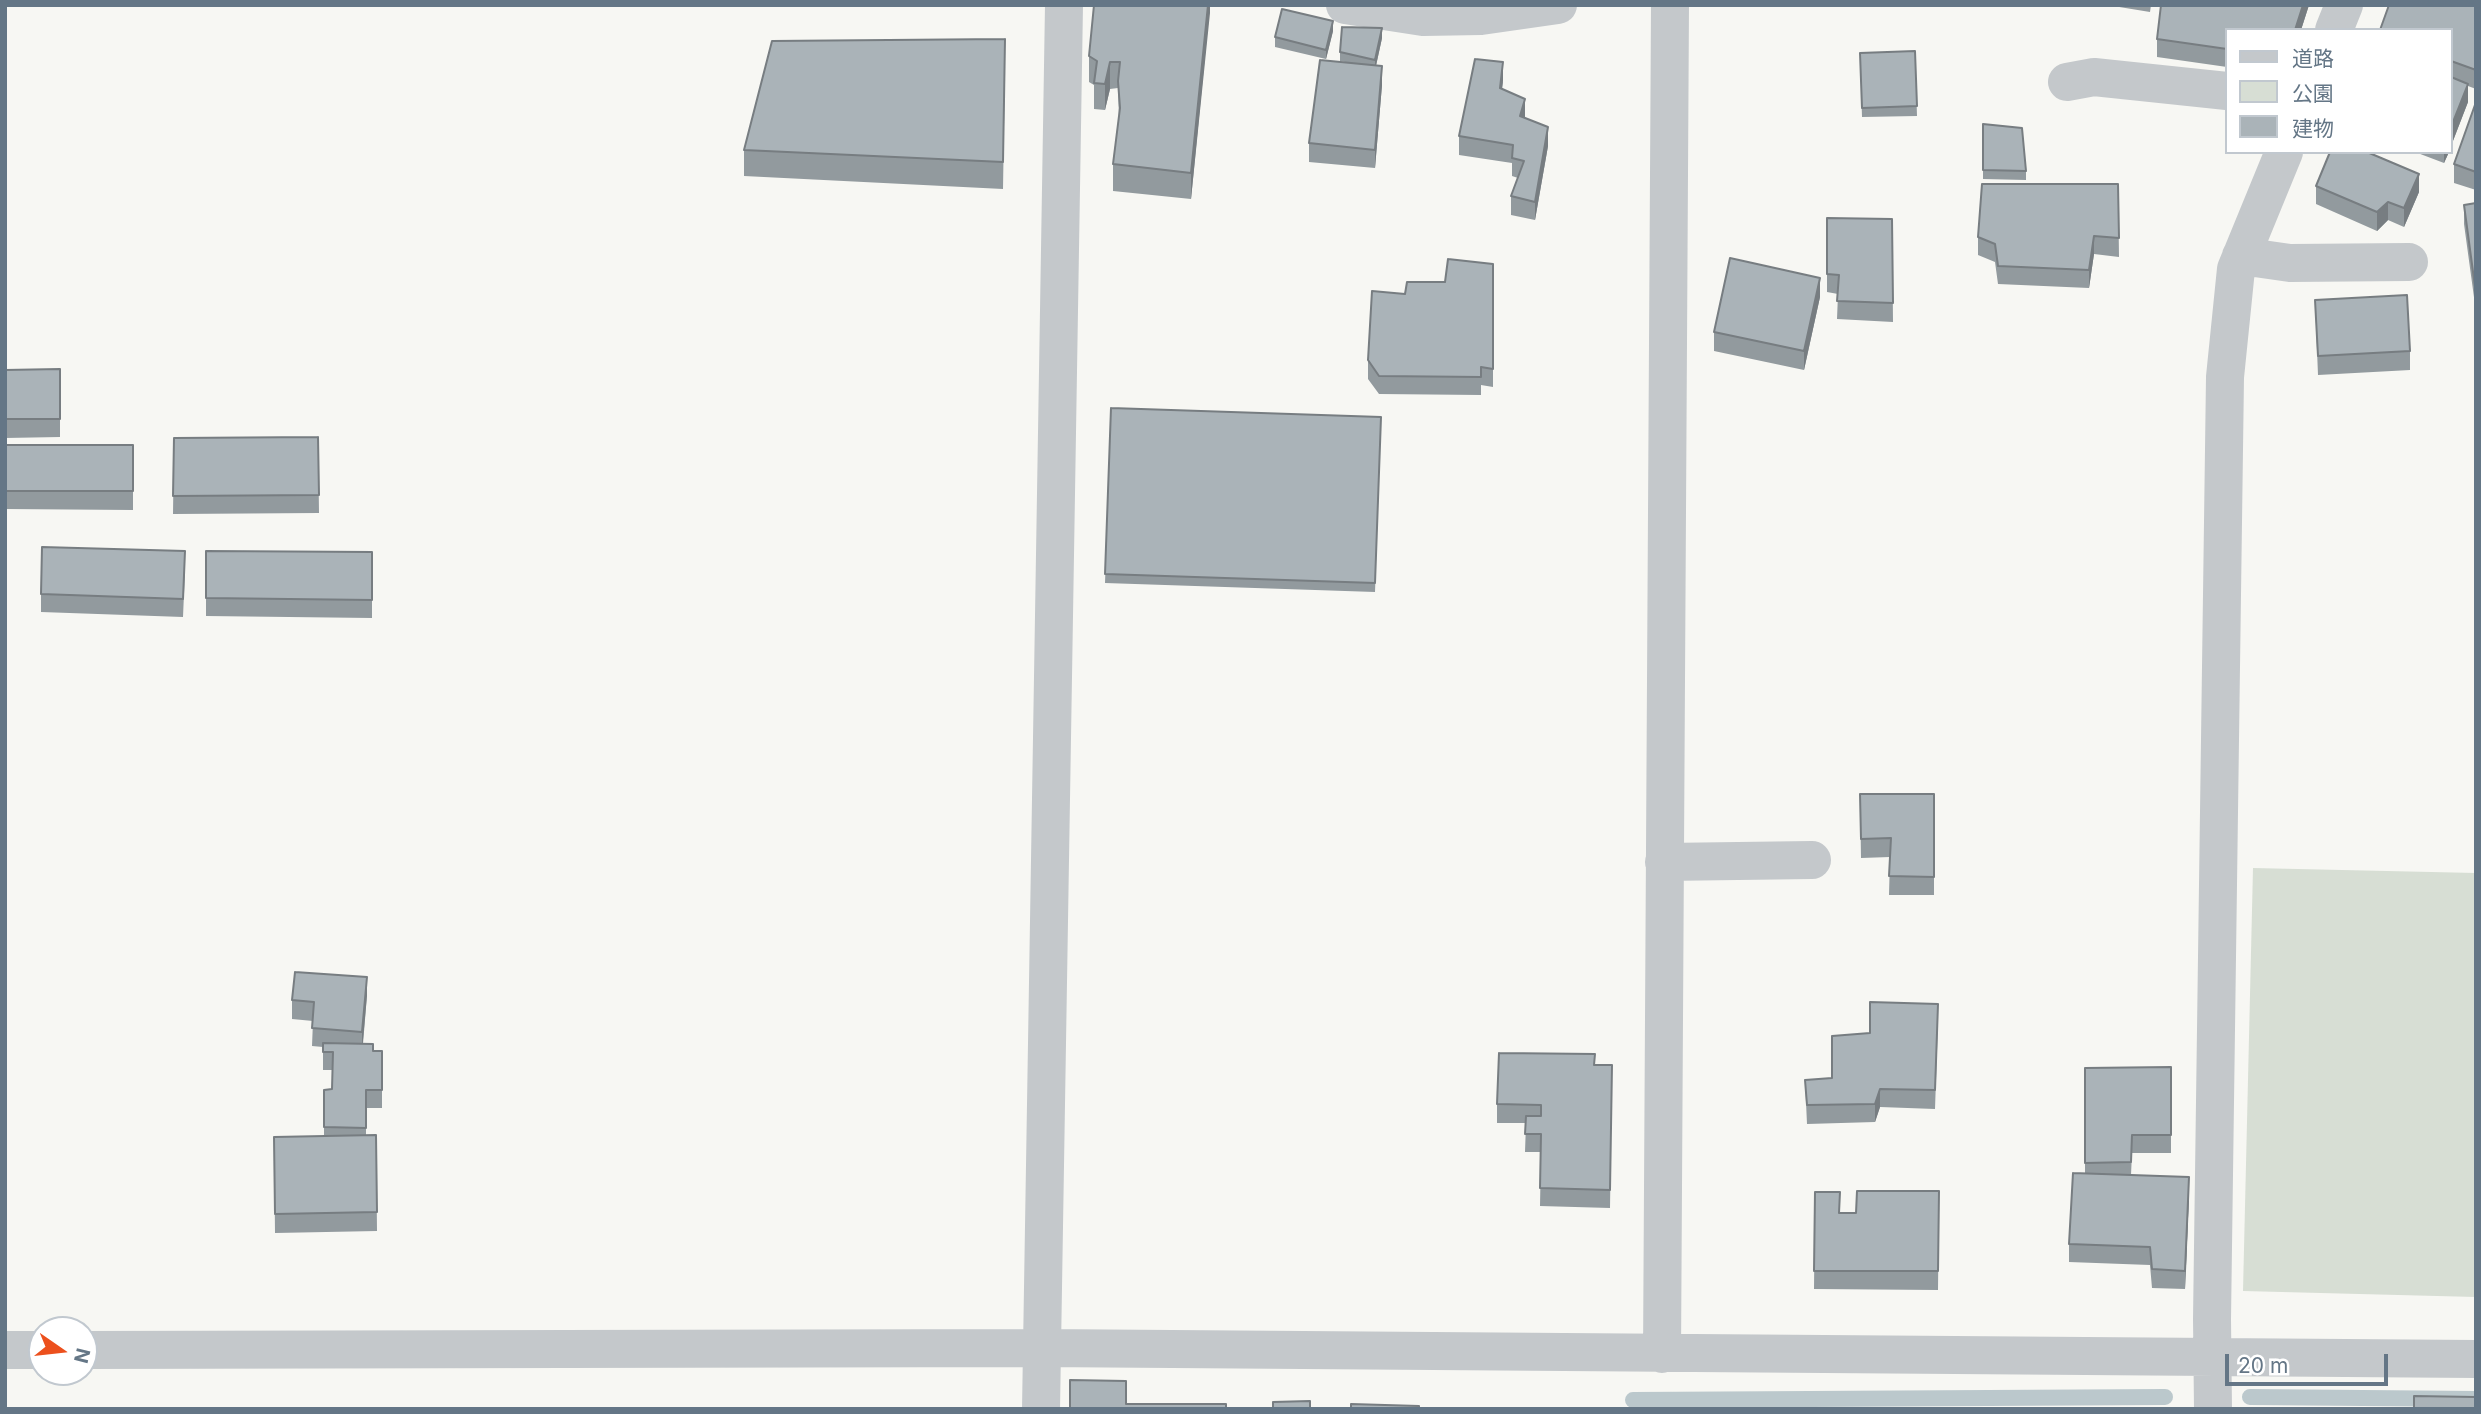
<!DOCTYPE html>
<html>
<head>
<meta charset="utf-8">
<style>
  body { margin:0 }
  #map { position:relative; width:2481px; height:1414px; overflow:hidden; background:#f7f7f3; font-family:Inter,"Noto Sans JP",sans-serif }
  canvas { display:block }
  .frame { position:absolute; inset:0; border:7px solid #647686; pointer-events:none }
  .legend { position:absolute; left:2225px; top:28px; width:228px; height:126px; box-sizing:border-box; background:#fff; border:2px solid #c1c8cf; margin:0; padding:9px 12px; list-style:none; font-size:21px; color:#647686 }
  .legend li { display:flex; align-items:center; gap:14px; height:35px }
  .legend b { width:35px; border:2px solid #c1c8cf }
  .north { position:absolute; left:28px; top:1316px; width:70px; height:70px; box-sizing:border-box; background:#fff; border:2px solid #c1c8cf; border-radius:50%; rotate:104deg; font-size:19px; font-weight:700; line-height:28px; text-align:center; color:#647686 }
  .north::after { content:''; display:block; margin:auto; width:24px; height:32px; background:#ec501d; clip-path:polygon(50% 0,100% 100%,50% 72%,0 100%) }
  .scale { position:absolute; left:2225px; top:1354px; width:163px; height:32px; box-sizing:border-box; border:4px solid #647686; border-top:0; padding-left:9px; font-size:21px; line-height:24px; white-space:nowrap; color:#647686; -webkit-text-stroke:5px #fff; paint-order:stroke }
</style>
</head>
<body>
<div id="map">
<canvas width="2481" height="1414"></canvas>
<div class="frame"></div>
<ul class="legend">
<li><b style="height:9px;background:#c4c8cb"></b>道路</li>
<li><b style="height:19px;background:#d7ded4"></b>公園</li>
<li><b style="height:19px;background:#aab3b8"></b>建物</li>
</ul>
<div class="north">N</div>
<div class="scale">20 m</div>
</div>
<script>
const ctx = document.querySelector('canvas').getContext('2d');
ctx.lineJoin = 'round';
function paint(path, color) { ctx.fillStyle = color; ctx.fill(path, 'evenodd'); }
const poly = rows => new Path2D(rows.map(r => 'M' + r).join(''));
function trace(path, color, width, dash) { ctx.strokeStyle = color; ctx.lineWidth = width; ctx.lineCap = dash ? 'butt' : 'round'; ctx.setLineDash(dash || []); ctx.stroke(path); }
const green = poly([
  [2253,868,2476,873,2476,1297,2243,1291]
]);
const stream = poly([
  [2250,1397,2476,1399],
  [1633,1400,2165,1397]
]);
const minor = poly([
  [1345,5,1423,17,1481,16,1558,5],
  [2334,30,2344,5],
  [2067,82,2094,77,2227,91],
  [2241,256,2290,263,2409,262],
  [1664,862,1812,860],
  [5,1350,42,1350],
  [84,1350,1042,1348,2476,1359],
  [1662,1354,1670,5],
  [1041,1409,1064,5],
  [2213,1409,2212,1319,2225,377,2236,269,2284,152]
]);
const wall = poly([
  [621,5,655,5,655,7],
  [1210,5,1191,199,1113,191,1113,164,1119,119,1118,88,1110,89,1105,110,1094,109,1094,85,1089,82,1089,56],
  [2107,5,2151,5,2150,12],
  [2309,5,2301,30,2227,30,2227,67,2157,57,2157,39],
  [2476,5,2476,89,2468,86,2468,102,2451,146,2451,30],
  [1333,31,1326,59,1275,47,1275,37],
  [1382,38,1376,66,1382,85,1375,168,1309,162,1309,143,1345,62,1340,61,1340,52],
  [1915,51,1917,116,1862,117,1860,53],
  [1005,65,1003,189,744,176,744,150],
  [1503,81,1502,88,1524,118,1548,146,1535,220,1511,215,1511,196,1518,178,1512,176,1512,163,1459,155,1459,136],
  [2476,102,2476,190,2454,183,2454,164],
  [1983,124,2026,171,2026,180,1983,179],
  [2415,152,2449,152,2444,163],
  [2118,184,2119,257,2094,254,2089,288,1998,284,1995,262,1978,255,1978,237],
  [2316,186,2419,192,2404,227,2388,220,2377,231,2316,204],
  [2476,203,2476,312,2464,224,2464,205],
  [1827,218,1892,219,1893,322,1837,319,1838,294,1827,292],
  [1493,264,1493,387,1481,385,1481,395,1379,394,1368,379,1368,360,1405,294,1445,282],
  [1820,297,1804,370,1714,351,1714,332],
  [2315,300,2410,351,2410,370,2318,375],
  [60,369,60,437,5,438,5,370],
  [1111,408,1381,417,1375,592,1105,583],
  [318,437,319,513,173,514,174,438],
  [5,445,133,445,133,510,5,509],
  [206,551,372,552,372,618,206,616],
  [185,570,183,617,41,612,41,594],
  [1860,794,1934,794,1934,895,1889,895,1890,857,1861,858],
  [367,995,363,1044,373,1051,382,1051,382,1108,366,1108,366,1135,376,1135,377,1231,275,1233,274,1137,324,1136,324,1090,332,1089,333,1070,323,1070,323,1047,312,1046,313,1021,292,1019,292,1000],
  [1938,1022,1935,1109,1880,1107,1875,1122,1807,1124,1805,1080,1832,1078,1870,1033],
  [1595,1065,1612,1065,1610,1208,1540,1206,1541,1152,1525,1152,1526,1123,1497,1123,1497,1104],
  [2171,1067,2171,1153,2132,1153,2131,1175,2189,1195,2185,1289,2152,1288,2150,1265,2069,1262,2069,1244,2085,1174,2085,1068],
  [1939,1191,1938,1290,1814,1289,1815,1192,1840,1213,1856,1213]
]);
const shadedWall = poly([
  [1208,5,1210,5,1210,13,1191,199,1191,173],
  [2303,5,2309,5,2301,30,2295,30],
  [1333,21,1333,31,1326,59,1326,50],
  [1382,28,1382,38,1375,70,1375,60],
  [1110,62,1110,89,1105,110,1105,84],
  [1503,62,1503,81,1500,106,1500,88],
  [1382,66,1382,85,1375,168,1375,150],
  [2468,84,2468,102,2451,146,2451,127],
  [1525,99,1525,117,1520,135,1520,116],
  [1548,127,1548,146,1535,220,1535,202],
  [2444,152,2449,152,2444,163],
  [2419,174,2419,192,2404,227,2404,208],
  [2388,202,2388,220,2377,231,2377,212],
  [2094,236,2094,254,2089,288,2089,270],
  [1820,278,1820,297,1804,370,1804,351],
  [367,977,367,995,362,1051,362,1032],
  [1880,1089,1880,1107,1875,1122,1875,1104],
  [2189,1177,2189,1195,2185,1289,2185,1271]
]);
const building = poly([
  [1094,5,1208,5,1191,173,1113,164,1120,108,1118,81,1120,62,1110,62,1105,84,1094,83,1097,61,1089,56,1094,5],
  [2161,5,2303,5,2295,30,2227,30,2227,49,2157,39,2161,5],
  [2389,5,2476,5,2476,70,2451,61,2451,30,2380,30,2389,5],
  [1282,9,1333,21,1326,50,1275,37,1282,9],
  [1342,27,1382,28,1375,60,1340,52,1342,27],
  [1005,39,1003,162,744,150,772,41,1005,39],
  [1915,51,1917,106,1862,108,1860,53,1915,51],
  [1475,59,1503,62,1500,88,1525,99,1520,116,1548,127,1535,202,1511,196,1524,161,1512,158,1513,145,1459,136,1475,59],
  [1320,60,1382,66,1375,150,1309,143,1320,60],
  [2451,77,2468,84,2451,127,2451,77],
  [2476,102,2476,172,2454,164,2476,102],
  [1983,124,2022,128,2026,171,1983,170,1983,124],
  [2330,152,2367,152,2419,174,2404,208,2388,202,2377,212,2316,186,2330,152],
  [1982,184,2118,184,2119,238,2094,236,2089,270,1998,266,1995,244,1978,237,1982,184],
  [2476,203,2476,294,2464,205,2476,203],
  [1827,218,1892,219,1893,303,1837,301,1839,275,1827,274,1827,218],
  [1730,258,1820,278,1804,351,1714,332,1730,258],
  [1448,259,1493,264,1493,369,1481,367,1481,377,1379,376,1368,360,1372,291,1405,294,1407,282,1445,282,1448,259],
  [2407,295,2410,351,2318,356,2315,300,2407,295],
  [60,369,60,419,5,419,5,370,60,369],
  [1111,408,1381,417,1375,583,1105,574,1111,408],
  [318,437,319,495,173,496,174,438,318,437],
  [5,445,133,445,133,491,5,491,5,445],
  [42,547,185,551,183,599,41,594,42,547],
  [206,551,372,552,372,600,206,598,206,551],
  [1860,794,1934,794,1934,877,1889,876,1891,838,1861,839,1860,794],
  [295,972,367,977,362,1032,312,1028,314,1002,292,1000,295,972],
  [1870,1002,1938,1004,1935,1090,1880,1089,1875,1104,1807,1105,1805,1080,1832,1078,1832,1036,1870,1033,1870,1002],
  [323,1043,373,1044,373,1051,382,1051,382,1090,366,1090,366,1128,324,1127,324,1090,332,1089,333,1052,323,1052,323,1043],
  [1499,1053,1595,1054,1594,1065,1612,1065,1610,1190,1540,1188,1541,1134,1525,1134,1526,1116,1541,1116,1541,1105,1497,1104,1499,1053],
  [2171,1067,2171,1135,2132,1135,2131,1162,2085,1163,2085,1068,2171,1067],
  [376,1135,377,1212,275,1214,274,1137,376,1135],
  [2073,1173,2189,1177,2185,1271,2152,1269,2150,1247,2069,1244,2073,1173],
  [1857,1191,1939,1191,1938,1271,1814,1271,1815,1192,1840,1192,1839,1213,1856,1213,1857,1191],
  [1070,1380,1126,1381,1126,1404,1226,1404,1226,1409,1070,1409,1070,1380],
  [2414,1396,2476,1397,2476,1409,2414,1409,2414,1396],
  [1310,1401,1310,1409,1273,1409,1273,1402,1310,1401],
  [1351,1404,1419,1406,1419,1409,1351,1409,1351,1404]
]);
paint(green, '#d7ded4');
trace(stream, '#bbc8cc', 16);
trace(minor, '#c4c8cb', 38);
paint(wall, '#929a9e');
paint(shadedWall, '#777d81');
paint(building, '#aab3b8');
trace(building, '#777d81', 2);
</script>
</body>
</html>
